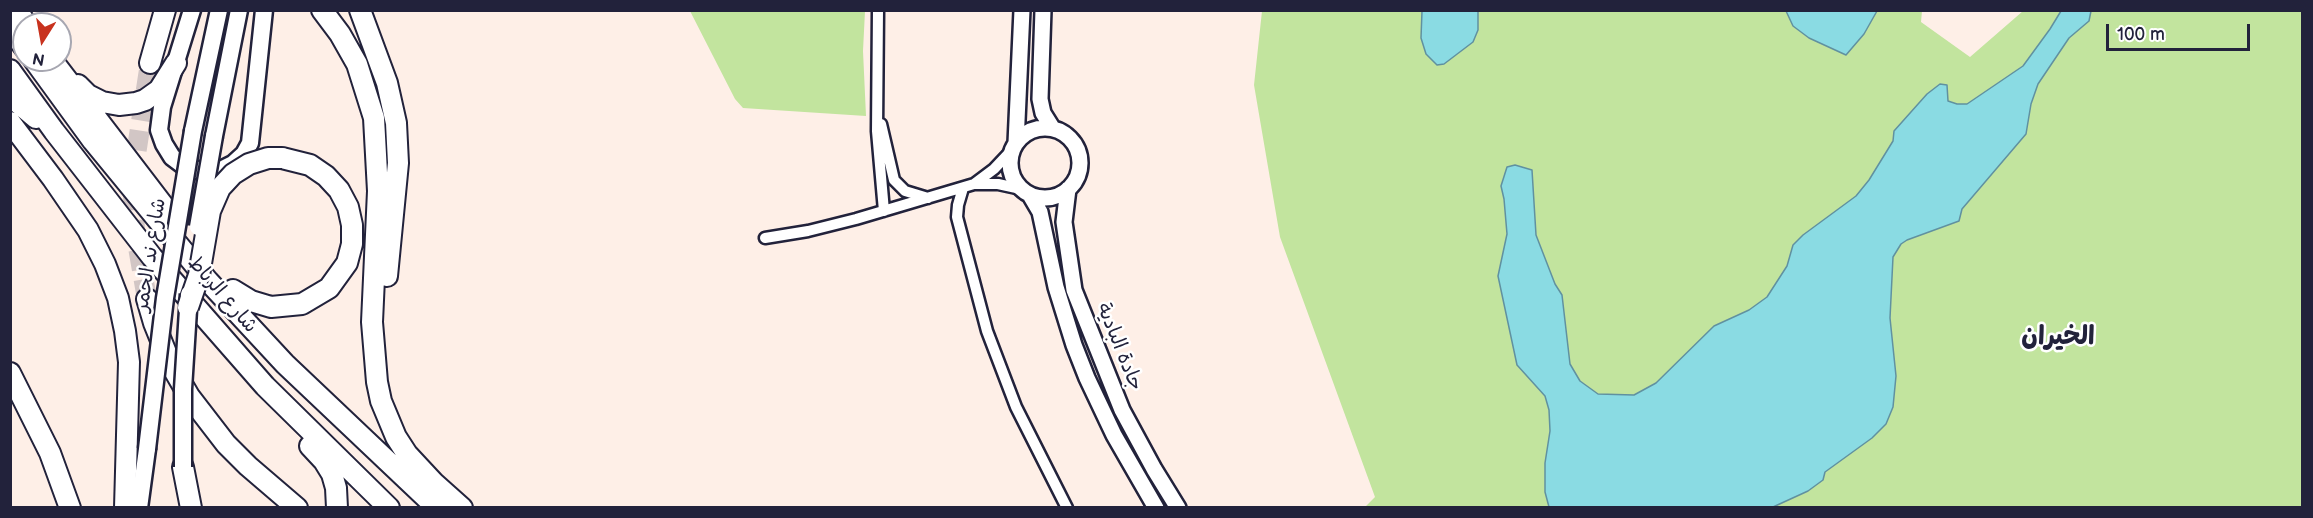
<!DOCTYPE html>
<html>
<head>
<meta charset="utf-8">
<style>
  body { margin:0 }
  #map { position:relative; width:2313px; height:518px; overflow:hidden; background:#feefe7; font-family:"Balsamiq Sans",sans-serif }
  canvas { display:block }
  .frame { position:absolute; inset:0; border:12px solid #22223b; pointer-events:none }
  .north { position:absolute; left:12px; top:12px; width:60px; height:60px; box-sizing:border-box; background:#fff; border:2px solid #a7a7b1; border-radius:50%; rotate:191deg; font-size:16px; font-weight:700; line-height:24px; text-align:center; color:#22223b }
  .north::after { content:''; display:block; margin:auto; width:21px; height:27px; background:#c8321e; clip-path:polygon(50% 0,100% 100%,50% 72%,0 100%) }
  .scale { position:absolute; left:2106px; top:24px; width:144px; height:27px; box-sizing:border-box; border:3px solid #22223b; border-top:0; padding-left:8px; font-size:18px; line-height:21px; white-space:nowrap; color:#22223b; -webkit-text-stroke:4px #fff; paint-order:stroke }
</style>
</head>
<body>
<div id="map">
<canvas width="2313" height="518"></canvas>
<div class="frame"></div>
<div class="north">N</div>
<div class="scale">100 m</div>
</div>
<script>
const ctx = document.querySelector('canvas').getContext('2d');
ctx.lineJoin = 'round';
function paint(path, color) { ctx.fillStyle = color; ctx.fill(path, 'evenodd'); }
const poly = rows => new Path2D(rows.map(r => 'M' + r).join(''));
function trace(path, color, width, dash) { ctx.strokeStyle = color; ctx.lineWidth = width; ctx.lineCap = dash ? 'butt' : 'round'; ctx.setLineDash(dash || []); ctx.stroke(path); }
function drawText(font, color, halo, rows, align = 'center') {
  ctx.font = font + ' "Balsamiq Sans","Playpen Sans Arabic",sans-serif'; ctx.lineWidth = 5; ctx.setLineDash([]); ctx.textBaseline = 'middle'; ctx.strokeStyle = halo; ctx.fillStyle = color; for (const [text, x, y, turn = 0] of rows) {
    ctx.save(); ctx.translate(x, y); ctx.rotate((+turn || 0) * Math.PI / 180); ctx.textAlign = isNaN(turn) ? turn : align; if (halo) ctx.strokeText(text, 0, 0); ctx.fillText(text, 0, 0); ctx.restore();
  }
}
const green = poly([
  [690,11,865,11,863,51,866,116,743,108,735,99],
  [1262,11,1922,11,1921,22,1970,57,2023,11,2302,11,2302,507,1365,507,1375,497,1280,237,1254,85]
]);
const water = poly([
  [1422,11,1478,11,1478,30,1473,42,1444,64,1437,65,1426,54,1421,38,1422,11],
  [1786,11,1786,10,1877,11,1864,34,1846,55,1809,38,1793,26,1786,11],
  [2061,11,2091,11,2089,21,2069,38,2038,84,2031,104,2026,134,1962,209,1959,221,1907,240,1901,244,1893,257,1890,318,1896,376,1893,407,1886,424,1872,438,1825,472,1823,480,1808,491,1773,507,1549,507,1545,492,1545,463,1550,431,1549,410,1545,396,1517,365,1498,276,1507,234,1504,199,1501,186,1507,167,1515,165,1532,170,1536,235,1555,284,1562,295,1570,364,1580,381,1598,394,1634,395,1656,383,1714,326,1749,310,1767,297,1787,266,1793,245,1803,235,1856,196,1869,180,1893,141,1894,131,1927,94,1940,84,1947,85,1948,101,1957,104,1967,104,2023,66,2050,29,2061,11]
]);
const highwayTunnel = poly([
  [147,299,135,230,133,195,135,161,150,63]
]);
const street = poly([
  [878,10,877,131,884,211],
  [881,124,894,180,905,191,928,198],
  [974,184,994,169,1012,150],
  [963,188,958,205,957,217,987,331,1016,407,1067,508],
  [765,238,808,231,856,219,974,184,998,184,1021,189]
]);
const secondary = poly([
  [1043,10,1040,99,1043,113,1053,129],
  '1010 163a35 35 0 1 1 70 0a35 35 0 1 1-70 0Z',
  [1016,143,1022,10],
  [1068,189,1064,222,1074,290,1122,410,1154,469,1178,508],
  [1030,195,1040,212,1056,287,1074,345,1087,378,1114,435,1156,508]
]);
const primary = poly([
  [192,10,162,107,159,130,164,144,172,157,184,166,204,172,219,171,233,164,244,154,250,143,264,10],
  [193,131,219,10],
  [214,136,239,10],
  [139,508,147,449]
]);
const highway = poly([
  [17,10,26,24],
  [322,10,340,34,357,64,374,118,378,191,372,322,377,382,381,401,396,437,407,454,434,483,462,508],
  [360,10,387,83,396,123,398,163,387,276],
  [10,28,24,47],
  [34,60,93,141,208,281,285,364,437,508],
  [52,60,169,213],
  [150,63,165,10],
  [10,70,54,131,152,257,265,386,389,508],
  [78,85,88,95,102,102,119,105,136,103,145,100,159,90,176,63],
  [10,96,36,118],
  [10,122,53,179,88,230,105,264,118,298,125,331,129,362,125,508],
  [233,290,251,301,271,307,302,304,329,288,347,263,352,244,352,225,348,207,339,190,326,176,310,165,282,158],
  [147,299,154,323,171,365,189,396,226,444,248,466,297,508],
  [10,373,50,453,70,508],
  [310,446,324,461,332,474,336,488,337,508],
  [183,467,191,508]
]);
const primaryBridge = poly([
  [198,227,214,136],
  [147,449,165,298,193,131],
  [183,467,183,389,189,294]
]);
const highwayBridge = poly([
  [188,307,199,275,210,211,220,188,233,174,249,164,268,158,282,158]
]);
const streetNames = [
  ["شارع ند الحمر",151,255,-81],
  ["شارع الرباط",222,295,49],
  ["جادة البادية",1119,347,68]
];
const districtNames = [
  ["الخيران",2058,337]
];
paint(green, '#c2e49e');
paint(water, '#8adbe3');
trace(water, '#6091a0', 1.5);
trace(highwayTunnel, '#d2c6c5', 20, [20, 10]);
trace(street, '#22223b', 15);
trace(secondary, '#22223b', 20);
trace(primary, '#22223b', 21);
trace(highway, '#22223b', 24);
trace(street, '#fff', 10);
trace(secondary, '#fff', 15);
trace(primary, '#fff', 16);
trace(highway, '#fff', 20);
trace(primaryBridge, '#22223b', 21, []);
trace(highwayBridge, '#22223b', 24, []);
trace(primaryBridge, '#fff', 16);
trace(highwayBridge, '#fff', 20);
drawText('20px', '#22223b', '#fff', streetNames);
drawText('bold 26px', '#22223b', '#fff', districtNames);
</script>
</body>
</html>
